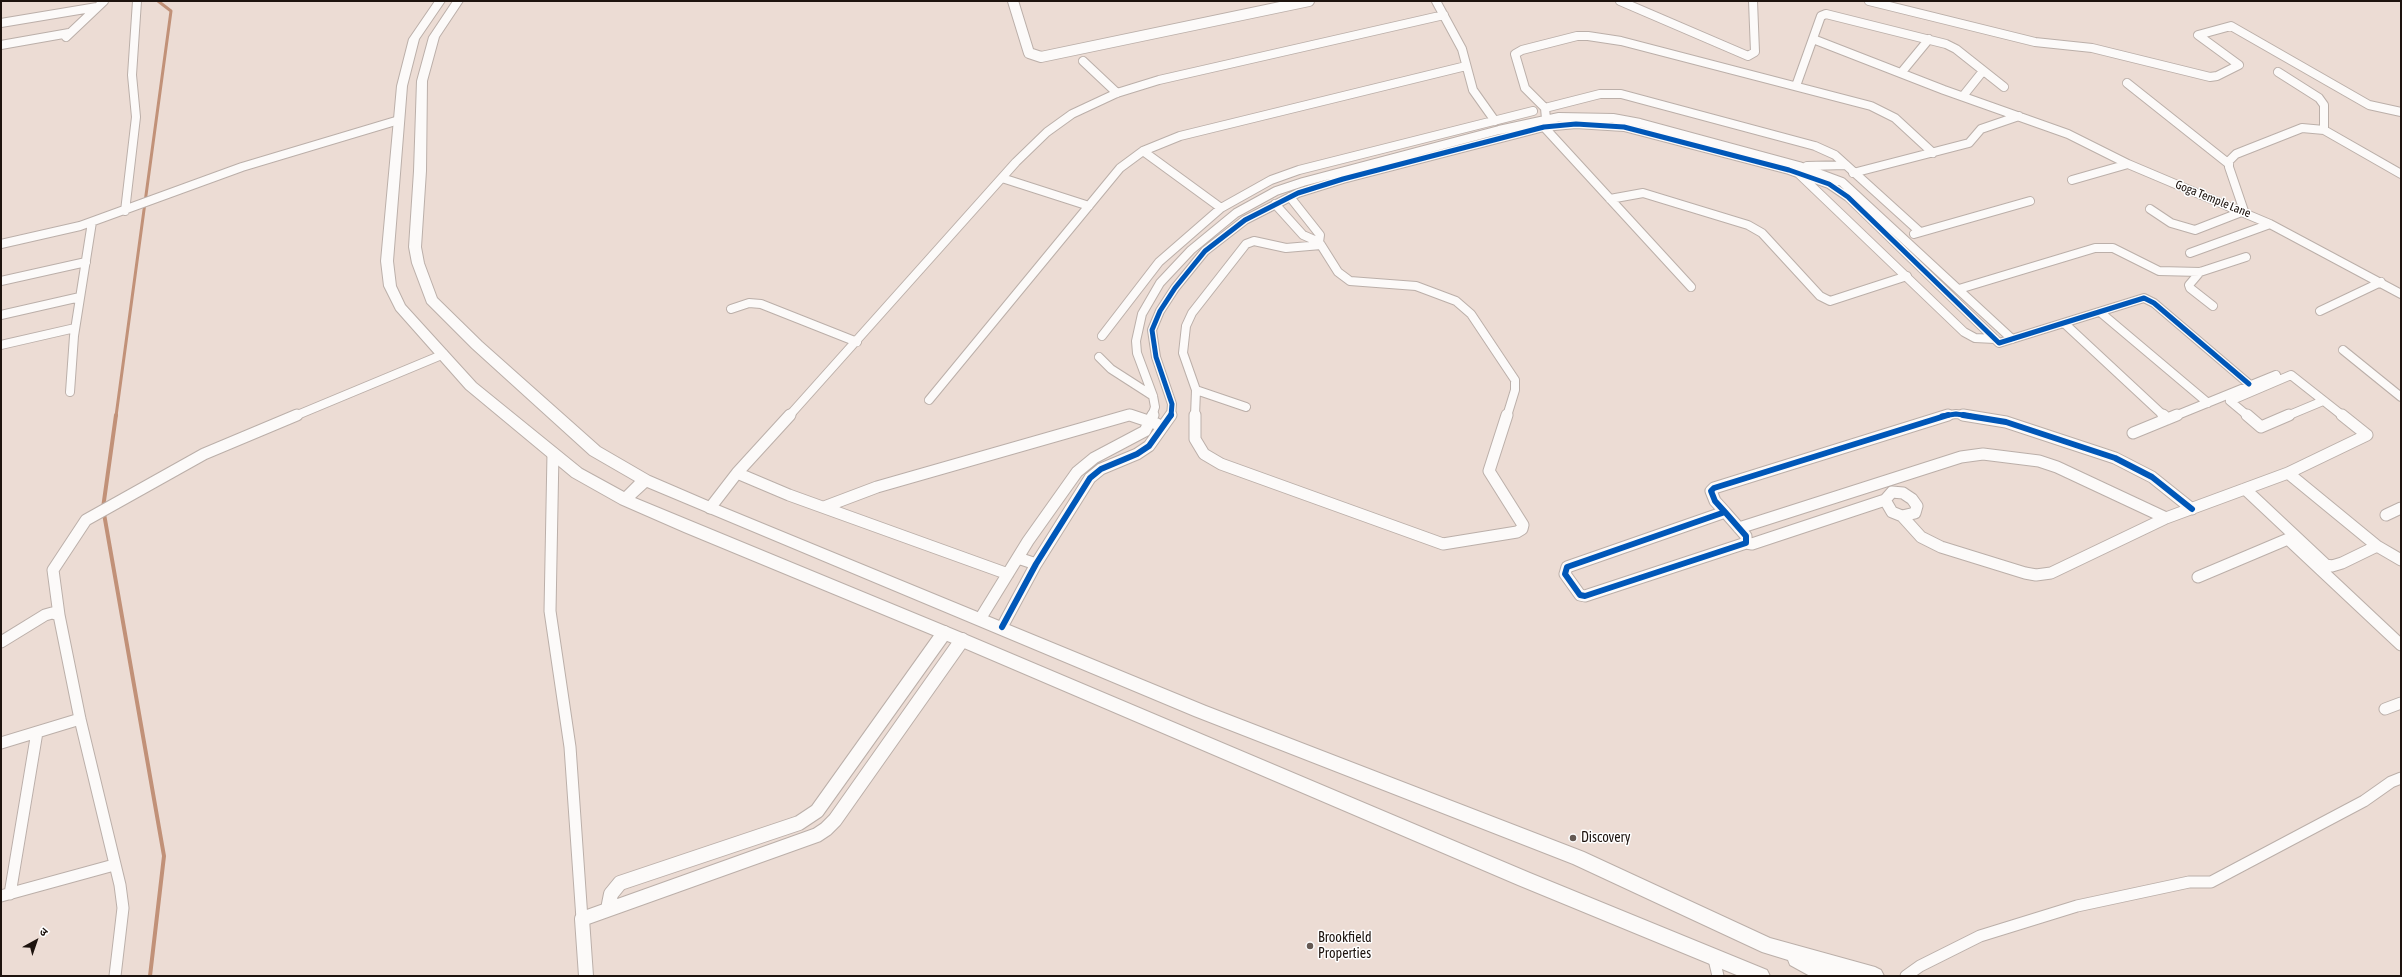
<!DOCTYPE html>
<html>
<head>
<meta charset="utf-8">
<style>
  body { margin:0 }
  #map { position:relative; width:2402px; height:977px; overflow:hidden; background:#ecdcd4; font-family:"Asap Condensed","Noto Sans Devanagari",sans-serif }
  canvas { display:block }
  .frame { position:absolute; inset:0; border:2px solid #1d130e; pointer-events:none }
  .north { position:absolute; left:16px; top:921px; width:40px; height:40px; -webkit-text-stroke:3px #fff; paint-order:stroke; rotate:40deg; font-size:11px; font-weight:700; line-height:16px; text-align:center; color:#1d130e }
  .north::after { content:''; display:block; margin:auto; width:14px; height:18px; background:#1d130e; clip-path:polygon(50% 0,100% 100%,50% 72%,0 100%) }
</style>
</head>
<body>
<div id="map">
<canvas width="2402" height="977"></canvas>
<div class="frame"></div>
<div class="north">उ</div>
</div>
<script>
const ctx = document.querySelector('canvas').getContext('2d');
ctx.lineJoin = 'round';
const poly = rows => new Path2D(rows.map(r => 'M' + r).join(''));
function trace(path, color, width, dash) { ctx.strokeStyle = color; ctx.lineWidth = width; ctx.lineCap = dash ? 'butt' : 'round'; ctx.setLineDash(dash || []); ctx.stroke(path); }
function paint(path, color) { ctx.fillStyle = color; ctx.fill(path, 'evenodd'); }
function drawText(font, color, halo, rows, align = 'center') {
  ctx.font = font + ' "Asap Condensed",sans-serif'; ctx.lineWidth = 3; ctx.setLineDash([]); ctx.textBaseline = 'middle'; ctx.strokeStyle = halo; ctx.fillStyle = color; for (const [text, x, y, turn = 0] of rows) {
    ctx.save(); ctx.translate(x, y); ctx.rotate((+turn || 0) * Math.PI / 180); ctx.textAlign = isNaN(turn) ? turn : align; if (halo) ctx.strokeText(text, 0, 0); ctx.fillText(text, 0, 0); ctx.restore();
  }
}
const streamFar1 = poly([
  [116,416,171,11,158,1]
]);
const stream = poly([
  [116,415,103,508,164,856,150,976]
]);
const minorFar1 = poly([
  [1436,1,1462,49,1473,90,1495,121],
  [1620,1,1748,56,1755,52,1753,1],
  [1869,1,2035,42,2092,48,2210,77,2217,76,2239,65,2198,35,2231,26,2369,105,2401,112],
  [1,23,97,7],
  [66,37,104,1],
  [1813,39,1944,90,2068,134,2128,164,2270,224,2401,294],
  [1,45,69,33],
  [1083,61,1117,93],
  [2278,72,2319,98,2324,105,2324,130],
  [1901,73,1929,39],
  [2127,83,2229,164],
  [1796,86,1821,16,1826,14,1946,44,1956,49,2004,87],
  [1963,96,1983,71],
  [1545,108,1600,94,1621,94,1815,146,1835,155,1920,232],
  [1546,119,1545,108,1525,88,1515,54,1522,50,1577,36,1588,36,1621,41,1871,106,1895,118,1933,153],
  [1544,127,1691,287],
  [1143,151,1221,208],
  [1807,166,1846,165],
  [1853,173,1969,143,1981,129,2019,116],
  [1799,174,1964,332,1975,338,1995,339],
  [1002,178,1089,206],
  [2072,180,2128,164],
  [1290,197,1320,235,1319,242],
  [1610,199,1643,193,1748,225,1762,233,1820,296,1830,301,1907,276],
  [1275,204,1303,235,1319,242,1321,245],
  [2150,209,2171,223,2195,230,2244,211,2229,167,2229,161,2236,154,2302,128,2324,130,2401,174],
  [125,211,136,117,132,75,137,1],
  [1914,234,2030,201],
  [1,244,80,226,242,167,399,120],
  [1321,245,1338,272,1350,281,1416,286,1456,301,1471,314,1515,380,1515,390,1507,416],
  [2190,253,2270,224],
  [2200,272,2189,285,2190,288,2213,306],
  [1,281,86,262],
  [1959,289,2095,248,2113,248,2159,271,2200,272,2246,257],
  [731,309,749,303,761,304,857,342],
  [2320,311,2381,282],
  [2100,312,2208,403],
  [1,315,80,297],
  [2064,323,2164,416],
  [1102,336,1159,262,1221,208,1271,180,1299,170,1533,111],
  [1,345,75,328],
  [2343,350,2401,397],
  [1099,357,1111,369,1153,396],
  [1196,390,1246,407],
  [70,392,74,336,92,222],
  [929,400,1120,168,1143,151,1180,136,1466,66],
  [295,416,444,354],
  [789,416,1016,162,1047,132,1072,114,1117,93,1159,80,1444,15],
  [1126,416,1133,416],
  [1152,416,1155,407,1153,396,1137,353,1136,341,1142,314,1160,283,1191,250,1236,213,1276,191,1303,182,1499,130,1559,117,1613,118,1640,123,1799,166,1842,182,2012,339],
  [1171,416,1172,404,1156,357,1152,330,1160,311,1175,288,1205,251,1245,220,1298,193,1343,179,1544,127,1576,124,1624,127,1789,170,1829,184,1848,197,1999,343,2144,298,2154,303,2249,384],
  [1195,416,1196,390,1183,353,1186,326,1192,313,1246,244,1254,241,1286,248,1321,245],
  [1942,416,1956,414,1970,416],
  [2175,416,2276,375],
  [2248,416,2230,401,2291,375,2343,416],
  [2287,416,2323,401]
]);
const minor = poly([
  [1130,415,1157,424],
  [1195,415,1195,439,1204,454,1221,464,1443,544,1517,532,1522,529,1523,525,1489,471,1507,415],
  [1963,415,2006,422,2115,458,2152,477,2192,509],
  [2163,415,2167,419],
  [2247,415,2261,427,2289,415],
  [2133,433,2177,415],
  [553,453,550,611,570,747,582,919],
  [737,473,789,495,1008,574],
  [2288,473,2377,546,2401,560],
  [2245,489,2326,565,2332,566,2342,563,2377,546],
  [1892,492,1903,493,1912,499,1917,506,1915,513,1902,516,1892,512,1885,500,1892,492],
  [824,507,877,487,1129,415],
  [710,508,737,473,790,415],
  [1725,512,1746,536,1746,543,1585,596,1580,595,1565,574,1567,567,1725,512],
  [1725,512,1715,501,1711,491,1714,488,1948,415],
  [2386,515,2401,508],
  [1902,516,1921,537,1941,547,2025,573,2036,575,2051,573,2166,518,2288,473,2367,435,2342,415],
  [1739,528,1961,457,1983,454,2039,461,2057,467,2166,518],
  [1746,543,1752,544,1885,500],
  [1018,558,1036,564],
  [2198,577,2288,539,2401,645],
  [59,615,53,570,86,520,204,454,297,415],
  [980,619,1028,541,1077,472,1094,458,1145,431,1153,415],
  [1002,627,1036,564,1090,478,1101,469,1137,454,1149,446,1171,415],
  [1,642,45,615,52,613,59,615,80,719,120,885,123,908,115,976],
  [2385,709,2401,703],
  [1,743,80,719],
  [10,894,37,732],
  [1,896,114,865],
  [1713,955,1718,976],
  [1906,976,1920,966,1980,936,2077,906,2189,882,2211,882,2364,801,2391,782,2401,778]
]);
const tertiaryFar1 = poly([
  [1013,1,1029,53,1041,57,1309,1]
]);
const tertiary = poly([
  [608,909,611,894,620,883,799,823,817,811,944,633],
  [586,976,582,919,817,835,826,829,835,820,962,640]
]);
const secondary = poly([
  [435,1,445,1,419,39,407,86,393,261,396,286,405,305,476,383,582,469,624,492,635,481,590,455,472,348,427,303,412,263,409,247,414,171,417,81,429,37,453,1,463,1,439,37,427,81,426,171,421,247,424,263,437,298,482,342,600,447,650,476,715,504,1206,706,1584,852,1770,938,1875,967,1881,970,1884,976,1810,976,1790,965,1788,960,1762,952,1573,864,1194,716,647,487,635,498,967,635,1530,873,1767,970,1770,976,1739,976,1518,885,957,645,684,532,620,504,572,477,466,389,396,310,384,286,381,261,397,86,409,39,435,1]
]);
const cyclewayFar1 = poly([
  [1171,416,1172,404,1156,357,1152,330,1160,311,1175,288,1205,251,1245,220,1298,193,1343,179,1544,127,1576,124,1624,127,1789,170,1829,184,1848,197,1999,343,2144,298,2154,303,2249,384],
  [1942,416,1956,414,1970,416]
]);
const cycleway = poly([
  [1963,415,2006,422,2115,458,2152,477,2192,509],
  [1725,512,1746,536,1746,543,1585,596,1580,595,1565,574,1567,567,1725,512],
  [1725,512,1715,501,1711,491,1714,488,1948,415],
  [1002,627,1036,564,1090,478,1101,469,1137,454,1149,446,1171,415]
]);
const markers = [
  [1573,838,4,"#655953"],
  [1310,946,4,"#655953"]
];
const streetNames = [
  ["Goga Temple Lane",2213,199,22]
];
const nearPoinames = [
  ["Discovery",1581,838],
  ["Brookfield",1318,938],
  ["Properties",1318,954]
];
trace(streamFar1, '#c19178', 3);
trace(stream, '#c19178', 4);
trace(minorFar1, '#bbafa9', 10);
trace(minor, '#bbafa9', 13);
trace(tertiaryFar1, '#bbafa9', 12);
trace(tertiary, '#bbafa9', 16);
trace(secondary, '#bbafa9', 2);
trace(minorFar1, '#fcfaf9', 8);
trace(minor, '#fcfaf9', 11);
trace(tertiaryFar1, '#fcfaf9', 10);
trace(tertiary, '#fcfaf9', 14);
paint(secondary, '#fcfaf9');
trace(cyclewayFar1, '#0057b8', 5);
trace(cycleway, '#0057b8', 6);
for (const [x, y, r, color] of markers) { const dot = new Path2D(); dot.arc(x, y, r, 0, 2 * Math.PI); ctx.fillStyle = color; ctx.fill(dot); trace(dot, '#fff', 1.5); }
drawText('12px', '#1d130e', '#fff', streetNames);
drawText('14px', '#1d130e', '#fff', nearPoinames, 'left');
</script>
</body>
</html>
